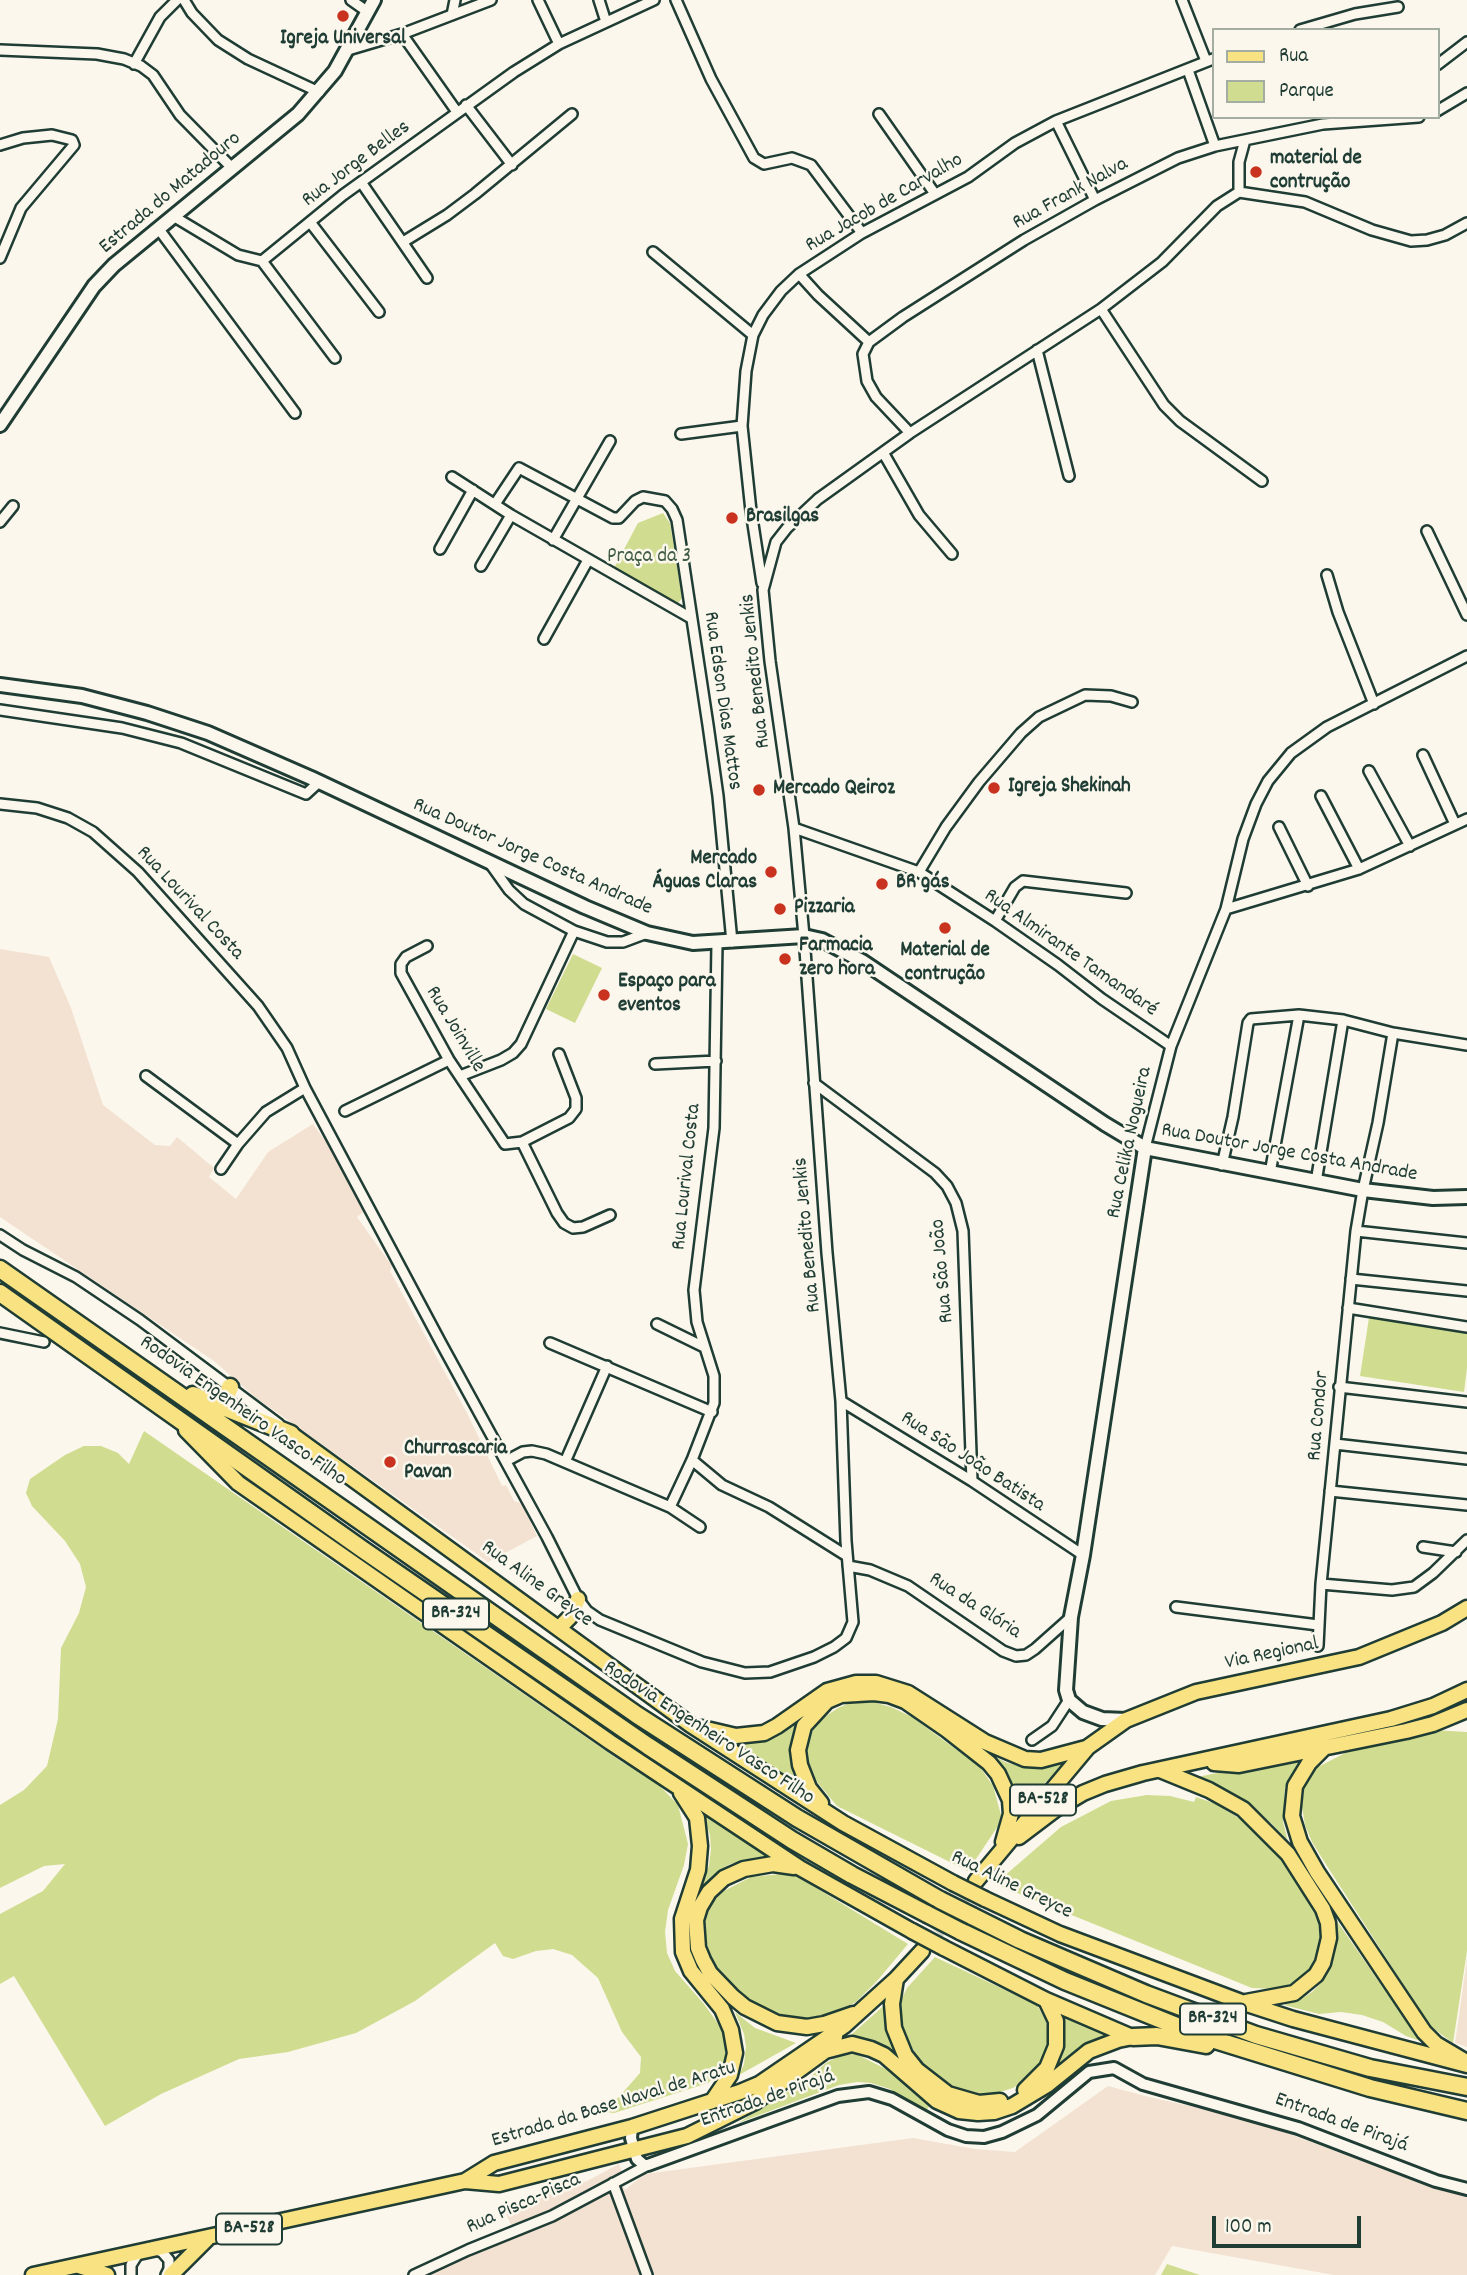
<!DOCTYPE html>
<html>
<head>
<meta charset="utf-8">
<style>
  body { margin:0 }
  #map { position:relative; width:1467px; height:2275px; overflow:hidden; background:#fbf7ec; font-family:Dekko,sans-serif }
  canvas { display:block }
  .legend { position:absolute; left:1212px; top:28px; width:228px; height:91px; box-sizing:border-box; background:#fbf7ec; border:2px solid #a3ada2; margin:0; padding:9px 12px; list-style:none; font-size:21px; color:#1f3d34 }
  .legend li { display:flex; align-items:center; gap:14px; height:35px }
  .legend b { width:35px; border:2px solid #a3ada2 }
  .scale { position:absolute; left:1212px; top:2216px; width:149px; height:32px; box-sizing:border-box; border:4px solid #1f3d34; border-top:0; padding-left:9px; font-size:21px; line-height:24px; white-space:nowrap; color:#1f3d34; -webkit-text-stroke:5px #fbf7ec; paint-order:stroke }
</style>
</head>
<body>
<div id="map">
<canvas width="1467" height="2275"></canvas>
<ul class="legend">
<li><b style="height:9px;background:#f8e281"></b>Rua</li>
<li><b style="height:19px;background:#d0dc8f"></b>Parque</li>
</ul>
<div class="scale">100 m</div>
</div>
<script>
const ctx = document.querySelector('canvas').getContext('2d');
ctx.lineJoin = 'round';
function paint(path, color) { ctx.fillStyle = color; ctx.fill(path, 'evenodd'); }
const poly = rows => new Path2D(rows.map(r => 'M' + r).join(''));
function trace(path, color, width, dash) { ctx.strokeStyle = color; ctx.lineWidth = width; ctx.lineCap = dash ? 'butt' : 'round'; ctx.setLineDash(dash || []); ctx.stroke(path); }
function drawText(font, color, halo, rows, align = 'center') {
  ctx.font = font + ' Dekko,sans-serif'; ctx.lineWidth = 5; ctx.setLineDash([]); ctx.textBaseline = 'middle'; ctx.strokeStyle = halo; ctx.fillStyle = color; for (const [text, x, y, turn = 0] of rows) {
    ctx.save(); ctx.translate(x, y); ctx.rotate((+turn || 0) * Math.PI / 180); ctx.textAlign = isNaN(turn) ? turn : align; if (halo) ctx.strokeText(text, 0, 0); ctx.fillText(text, 0, 0); ctx.restore();
  }
}
const built = poly([
  [0,949,49,957,71,1008,103,1105,155,1145,170,1146,177,1137,214,1168,209,1177,236,1199,268,1152,313,1124,330,1147,366,1210,357,1217,392,1266,390,1271,468,1415,502,1486,506,1485,514,1501,522,1504,537,1536,488,1562,255,1397,214,1361,0,1217],
  [1467,1959,1467,2047,1455,2043],
  [1108,2086,1149,2097,1249,2119,1403,2176,1467,2195,1467,2275,1334,2275,1172,2246,1155,2275,406,2275,512,2227,502,2205,587,2181,619,2164,622,2172,620,2181,625,2190,645,2174,913,2138,975,2149,1015,2152]
]);
const green = poly([
  [663,513,670,523,682,598,677,605,614,568,638,523],
  [573,954,602,968,575,1023,546,1009],
  [1369,1318,1467,1332,1467,1368,1464,1392,1360,1376],
  [144,1431,622,1762,645,1775,660,1786,678,1805,688,1844,684,1865,668,1910,665,1932,667,1953,675,1971,704,2004,719,2025,725,2040,725,2059,719,2073,708,2083,614,2113,606,2112,605,2103,618,2098,640,2073,641,2057,622,2032,598,1978,572,1955,553,1949,536,1951,513,1959,503,1956,495,1943,415,2001,356,2033,288,2052,239,2059,161,2094,105,2126,14,1976,0,1984,0,1914,43,1891,65,1864,44,1866,0,1888,0,1805,24,1790,47,1766,58,1719,61,1648,79,1613,86,1587,80,1564,65,1541,32,1506,26,1493,30,1479,65,1455,84,1446,101,1446,118,1453,129,1464],
  [869,1701,891,1707,912,1717,980,1767,993,1786,1001,1815,998,1826,968,1871,837,1806,813,1777,807,1760,807,1744,813,1730,823,1718,838,1708,852,1702],
  [808,1713,797,1726,792,1740,790,1754,794,1781,737,1743,767,1740,782,1733],
  [1432,1730,1467,1732,1467,1951,1453,2043,1430,2026,1327,1866,1312,1842,1305,1825,1302,1807,1304,1787,1316,1768,1349,1751],
  [972,1744,1005,1762,1019,1766,1046,1767,1065,1763,1037,1791,1013,1824,1015,1798,1008,1777,1003,1768],
  [1304,1756,1285,1787,1283,1822,1288,1841,1271,1823,1242,1799,1228,1791,1192,1778],
  [1147,1795,1170,1796,1194,1802,1196,1797,1216,1804,1258,1830,1277,1850,1304,1889,1320,1922,1323,1944,1320,1955,1309,1973,1300,1980,1278,1989,1252,1988,995,1884,1061,1827,1111,1801],
  [699,1806,770,1856,730,1864,717,1872,694,1904,709,1865,711,1849,710,1835],
  [792,1873,908,1944,877,1981,856,2002,834,2013,800,2020,784,2019,752,2004,720,1977,711,1961,704,1931,706,1915,713,1902,722,1892,751,1877],
  [1332,1914,1420,2041,1406,2036,1383,2022,1362,2015,1341,2012,1319,2014,1284,2005,1301,1999,1312,1992,1321,1983,1329,1970,1336,1940],
  [935,1957,1037,2005,1046,2021,1049,2039,1043,2060,1027,2079,1013,2088,987,2096,972,2095,952,2087,921,2062,901,2030,898,2015,900,2002,907,1988],
  [889,2001,886,2023,893,2045,902,2060,843,2042],
  [1058,2010,1115,2034,1097,2039,1084,2046,1049,2078,1060,2060,1062,2048,1064,2029],
  [735,2012,755,2028,796,2043,739,2075,744,2064,746,2047,744,2034],
  [856,2054,888,2070,930,2106,924,2112,890,2089,871,2083,857,2082,839,2085,738,2123,809,2078,826,2063,841,2055],
  [1167,2264,1200,2275,1161,2275]
]);
const primaryTunnel = poly([
  [924,1949,976,1882]
]);
const minor = poly([
  [184,0,192,13,218,40,248,59,319,92],
  [351,0,368,12],
  [538,0,559,44],
  [599,0,606,22],
  [676,0,711,79,754,158,764,164,792,158,811,165,862,233],
  [1182,0,1206,61],
  [452,15,455,0],
  [1300,30,1355,14,1398,7],
  [402,34,457,112],
  [0,50,97,54,124,59,141,66,153,75,180,115,232,168],
  [348,50,402,34,491,0],
  [134,64,160,17,177,0],
  [1437,65,1467,42],
  [1188,70,1215,146],
  [466,105,512,165],
  [1437,111,1467,93],
  [879,114,935,194],
  [1056,121,1095,200],
  [0,145,23,138,52,135,72,140,74,145,21,208,0,258],
  [361,182,427,278],
  [1239,192,1239,162,1245,140],
  [173,216,238,255,262,261,343,195,514,72,559,44,654,0],
  [310,222,379,312],
  [158,228,295,413],
  [403,242,447,215,475,194,572,114],
  [653,252,753,335],
  [262,261,335,358],
  [799,274,818,295,869,342],
  [1101,309,1164,405,1180,421,1262,481],
  [1037,350,1069,476],
  [910,433,876,397,867,381,863,354,869,342,903,317,1024,240,1095,200,1178,158,1215,146,1323,124,1419,117],
  [681,434,742,426],
  [884,454,919,515,952,554],
  [452,477,511,515,691,618],
  [495,504,519,468,613,518,619,518,635,501,643,497,665,501,672,509,677,520,708,725,718,796,732,942],
  [0,522,13,506],
  [1427,531,1467,615],
  [553,540,610,441],
  [440,549,473,490],
  [481,566,511,515],
  [1327,575,1338,612,1374,704],
  [762,583,751,511,742,426,746,371,753,335,763,315,781,291,799,274,862,233,968,177,1015,143,1056,121,1213,59],
  [544,639,588,560],
  [0,710,122,728,181,743,306,794,319,782],
  [1423,755,1455,824],
  [1369,771,1410,846],
  [1321,796,1359,869],
  [0,804,37,808,68,818,93,832,138,872,258,1006,287,1048,305,1088,441,1343,547,1537,578,1599,587,1611,600,1620,702,1662,745,1673,770,1672,814,1657,834,1647,846,1638,853,1622,846,1541,841,1401,827,1253,804,936,794,828,770,661,763,590,776,542,787,528,818,499,910,433,1101,309,1162,262,1217,206,1239,192,1305,202,1372,230,1411,241,1427,240,1445,235,1467,223],
  [1279,827,1308,886],
  [794,828,919,872,995,921,1058,965,1102,999,1171,1046],
  [489,862,509,890,524,904,574,931,607,942,623,942,647,933],
  [919,872,946,827,979,782,1021,733,1039,717,1085,695,1111,696,1132,702],
  [1226,909,1359,869,1467,819],
  [995,921,1015,887,1023,881,1126,893],
  [427,946,406,957,401,964,401,973,449,1060,505,1144,522,1142,569,1118,576,1109,576,1098,559,1054],
  [655,1064,716,1061],
  [146,1076,238,1144],
  [460,1076,501,1060,513,1053,521,1044,574,931],
  [814,1083,935,1173,947,1186,956,1203,963,1231,972,1481],
  [345,1111,449,1060],
  [522,1142,557,1213,564,1223,573,1228,583,1227,610,1215],
  [1145,1148,1171,1046,1226,909,1243,839,1256,804,1268,781,1291,753,1327,727,1467,656],
  [1222,1165,1233,1117,1248,1023,1251,1019,1299,1015,1343,1020,1393,1033,1467,1045],
  [221,1169,238,1144,266,1112,305,1088],
  [1270,1173,1299,1015],
  [1316,1182,1343,1020],
  [1356,1231,1467,1243],
  [0,1235,23,1250,76,1277,140,1320,279,1424],
  [1351,1279,1467,1291],
  [1348,1308,1467,1327],
  [657,1324,704,1347],
  [0,1333,44,1342],
  [550,1343,712,1412],
  [1339,1387,1467,1402],
  [841,1401,972,1481,1083,1555],
  [1335,1444,1467,1459],
  [692,1460,722,1485,769,1507,847,1556],
  [506,1461,523,1452,532,1451,546,1454,670,1507,700,1527],
  [565,1462,607,1366],
  [1330,1491,1467,1505],
  [670,1507,692,1460,714,1403,714,1376,697,1322,694,1290,714,1128,717,943],
  [1423,1547,1456,1552],
  [848,1566,870,1570,908,1586,1003,1651,1016,1656,1026,1655,1035,1649,1071,1617],
  [1321,1584,1392,1590,1414,1587,1433,1573,1467,1540],
  [1176,1607,1318,1625],
  [1318,1646,1321,1584,1356,1231,1363,1190,1378,1123,1393,1033],
  [1032,1740,1052,1726,1069,1700],
  [613,2183,647,2275],
  [156,2250,162,2252,169,2260,169,2269,166,2275],
  [131,2275,131,2265,138,2254],
  [414,2275,468,2250,552,2216,648,2165]
]);
const tertiary = poly([
  [632,2127,631,2138,637,2159,644,2165,648,2165,838,2096,869,2092,892,2099,948,2130,966,2136,984,2137,1002,2132,1037,2115,1089,2072,1114,2068,1143,2084,1298,2128,1436,2181,1467,2189]
]);
const secondary = poly([
  [0,425,94,286,114,265,298,114,335,71,374,0],
  [0,685,82,696,147,713,208,733,311,778,585,907,647,933,693,943,804,936,822,940,862,961,1105,1124,1145,1148,1363,1190,1433,1198,1467,1197],
  [1126,1720,1102,1719,1083,1712,1069,1700,1066,1690,1071,1617,1083,1555,1145,1148]
]);
const primary = poly([
  [186,1430,238,1483,610,1742,800,1868,912,1931],
  [291,1434,691,1725,843,1823,953,1883],
  [559,1628,570,1617,578,1599],
  [702,1728,736,1736,764,1733,777,1726,827,1691,856,1683,876,1683,908,1693,985,1742,1025,1759,1041,1760,1086,1748],
  [1324,1748,1309,1763,1295,1786,1292,1816,1300,1842,1317,1872,1424,2032,1436,2044,1463,2060],
  [1214,1763,1239,1765,1406,1731,1433,1724,1467,1710],
  [1160,1770,1209,1790,1243,1809,1288,1854,1323,1909,1328,1923,1329,1938,1323,1963,1316,1975,1294,1993,1246,2002],
  [681,1793,697,1818,700,1846,698,1870,682,1919,683,1952,691,1971,722,2009,731,2030,735,2053,730,2075,713,2100],
  [821,1803,809,1788,800,1765,798,1750,804,1726,827,1701,841,1695,874,1693,889,1695,905,1701,947,1730,989,1763,998,1774,1010,1800,1011,1814,1003,1842],
  [1019,1837,1056,1809,1083,1793,1105,1784,1143,1773,1391,1719,1433,1706,1467,1690],
  [794,1867,773,1864,744,1869,724,1878,709,1892,700,1907,696,1920,698,1948,703,1960,710,1973,733,1997,745,2007,777,2023,807,2027,824,2024,853,2014],
  [976,1881,1088,1747,1126,1720,1196,1692,1359,1657,1442,1623,1467,1608],
  [985,1899,1060,1934,1244,2003,1293,2019,1467,2065],
  [944,1948,1046,2000,1132,2037],
  [896,1979,892,2004,894,2028,905,2055,917,2070,948,2094,979,2103,1000,2101],
  [825,2051,852,2044,871,2049,884,2055,937,2101,959,2111,978,2113,994,2112,1012,2106,1047,2085,1089,2051,1118,2040,1133,2037],
  [1025,2090,1047,2068,1056,2046,1056,2021,1046,2000],
  [465,2181,499,2184,687,2136,755,2102,825,2051,835,2037],
  [79,2266,107,2275],
  [33,2275,465,2181,494,2163,632,2127,740,2092,759,2084,844,2026,896,1979,922,1951],
  [171,2275,207,2239]
]);
const motorway = poly([
  [0,1269,637,1715,797,1818,940,1900],
  [0,1293,362,1549,648,1746,792,1840,852,1875,927,1914],
  [193,1395,291,1434],
  [215,1404,226,1397,230,1387],
  [972,1916,1020,1940,1146,1994,1256,2035,1370,2068,1467,2087],
  [960,1931,1065,1981,1199,2035,1370,2088,1467,2111],
  [1133,2037,1157,2036,1206,2045]
]);
const primaryBridge = poly([
  [953,1883,985,1899],
  [912,1931,944,1948]
]);
const motorwayBridge = poly([
  [940,1900,972,1916],
  [927,1914,960,1931]
]);
const markers = [
  [343,16,7,"#c8321e"],
  [1256,172,7,"#c8321e"],
  [732,518,7,"#c8321e"],
  [994,788,7,"#c8321e"],
  [759,790,7,"#c8321e"],
  [771,872,7,"#c8321e"],
  [882,884,7,"#c8321e"],
  [780,909,7,"#c8321e"],
  [945,928,7,"#c8321e"],
  [785,959,7,"#c8321e"],
  [604,995,7,"#c8321e"],
  [390,1462,7,"#c8321e"]
];
const shields = [
  [456,1614,66],
  [1043,1800,66],
  [1213,2019,66],
  [249,2229,66]
];
const shieldNames = [
  ["BR-324",456,1614],
  ["BA-528",1043,1800],
  ["BR-324",1213,2019],
  ["BA-528",249,2229]
];
const poiNames = [
  ["Igreja Universal",343,40,"center"],
  ["material de",1270,160],
  ["contrução",1270,184],
  ["Brasilgas",746,518],
  ["Igreja Shekinah",1008,788],
  ["Mercado Qeiroz",773,790],
  ["Mercado",757,860,"right"],
  ["Águas Claras",757,884,"right"],
  ["BR gás",896,884],
  ["Pizzaria",794,909],
  ["Farmacia",799,947],
  ["zero hora",799,971],
  ["Material de",945,952,"center"],
  ["contrução",945,976,"center"],
  ["Espaço para",618,983],
  ["eventos",618,1007],
  ["Churrascaria",404,1450],
  ["Pavan",404,1474]
];
const streetNames = [
  ["Rua Jorge Belles",357,165,-37],
  ["Estrada do Matadouro",171,194,-40],
  ["Rua Frank Nalva",1071,195,-29],
  ["Rua Jacob de Carvalho",885,204,-30],
  ["Rua Benedito Jenkis",757,671,-96],
  ["Rua Edson Dias Mattos",721,701,82],
  ["Rua Doutor Jorge Costa Andrade",532,858,24],
  ["Rua Lourival Costa",189,904,47],
  ["Rua Almirante Tamandaré",1070,954,35],
  ["Rua Joinville",454,1030,59],
  ["Rua Celika Nogueira",1131,1143,-78],
  ["Rua Doutor Jorge Costa Andrade",1289,1154,10],
  ["Rua Lourival Costa",688,1177,-84],
  ["Rua Benedito Jenkis",809,1235,-95],
  ["Rua São João",944,1271,-95],
  ["Rodovia Engenheiro Vasco Filho",242,1412,35],
  ["Rua Condor",1320,1416,-85],
  ["Rua São João Batista",972,1463,33],
  ["Rua Aline Greyce",536,1585,36],
  ["Rua da Glória",974,1607,33],
  ["Via Regional",1272,1655,-12],
  ["Rodovia Engenheiro Vasco Filho",708,1734,33],
  ["Rua Aline Greyce",1011,1886,26],
  ["Entrada de Pirajá",768,2100,-19],
  ["Estrada da Base Naval de Aratu",614,2106,-17],
  ["Entrada de Pirajá",1341,2124,20],
  ["Rua Pisca-Pisca",524,2205,-24]
];
const parkNames = [
  ["Praça da 3",649,558]
];
paint(built, '#f3e2d1');
paint(green, '#d0dc8f');
trace(primaryTunnel, '#cfd2c7', 14, [14, 7]);
trace(minor, '#1f3d34', 14);
trace(tertiary, '#1f3d34', 16);
trace(secondary, '#1f3d34', 18);
trace(primary, '#1f3d34', 19);
trace(motorway, '#1f3d34', 21);
trace(minor, '#fbf7ec', 9);
trace(tertiary, '#fbf7ec', 10);
trace(secondary, '#fbf7ec', 12);
trace(primary, '#f8e281', 14);
trace(motorway, '#f8e281', 16);
trace(primaryBridge, '#1f3d34', 19, []);
trace(motorwayBridge, '#1f3d34', 21, []);
trace(primaryBridge, '#f8e281', 14);
trace(motorwayBridge, '#f8e281', 16);
for (const [x, y, r, color] of markers) { const dot = new Path2D(); dot.arc(x, y, r, 0, 2 * Math.PI); ctx.fillStyle = color; ctx.fill(dot); trace(dot, '#fbf7ec', 2.5); }
for (const [x, y, w] of shields) { const box = new Path2D(); box.roundRect(x - w / 2, y - 15.5, w, 31, 5); ctx.fillStyle = '#fbf7ec'; ctx.fill(box); trace(box, '#1f3d34', 2); }
drawText('bold 19px', '#1f3d34', null, shieldNames);
drawText('bold 21px', '#1f3d34', '#fbf7ec', poiNames, 'left');
drawText('21px', '#1f3d34', '#fbf7ec', streetNames);
drawText('21px', '#425d46', '#fbf7ec', parkNames);
</script>
</body>
</html>
